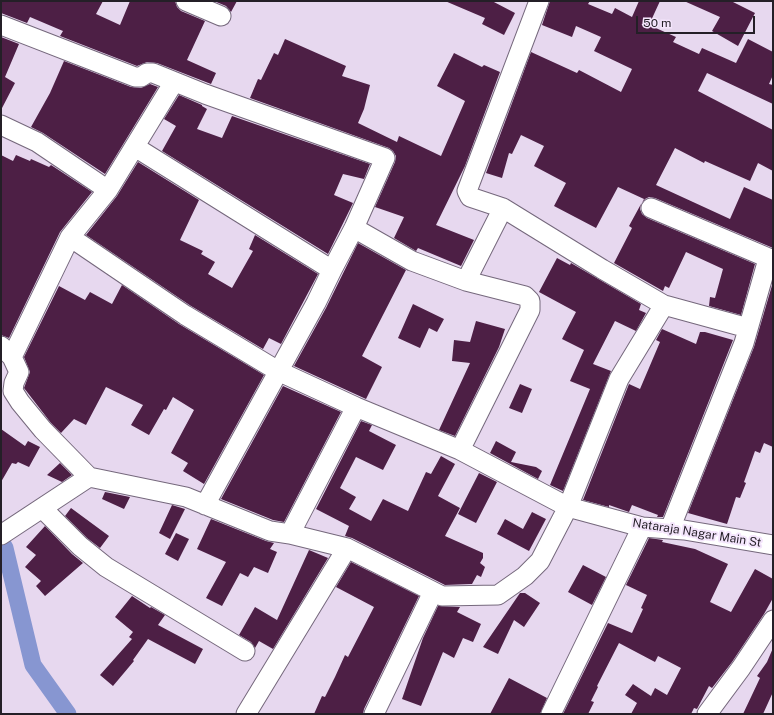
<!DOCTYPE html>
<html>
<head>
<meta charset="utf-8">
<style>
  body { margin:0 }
  #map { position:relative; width:774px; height:715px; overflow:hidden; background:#e7d8ef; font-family:"Public Sans",sans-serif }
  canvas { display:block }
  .frame { position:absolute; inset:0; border:2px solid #241f27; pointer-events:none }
  .scale { position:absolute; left:636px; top:16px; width:119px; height:18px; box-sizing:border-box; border:2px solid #241f27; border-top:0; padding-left:5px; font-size:12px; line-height:14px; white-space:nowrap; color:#241f27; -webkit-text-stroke:3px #f4e5fc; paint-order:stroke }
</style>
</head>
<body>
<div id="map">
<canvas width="774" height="715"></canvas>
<div class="frame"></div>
<div class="scale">50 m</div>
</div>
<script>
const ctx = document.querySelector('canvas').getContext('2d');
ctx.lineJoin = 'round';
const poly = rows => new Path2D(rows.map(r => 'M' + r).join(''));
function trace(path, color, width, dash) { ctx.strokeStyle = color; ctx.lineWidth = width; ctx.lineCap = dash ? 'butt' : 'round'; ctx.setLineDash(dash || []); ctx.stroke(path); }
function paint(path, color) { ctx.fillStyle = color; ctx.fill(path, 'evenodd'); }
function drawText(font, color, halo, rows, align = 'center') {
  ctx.font = font + ' "Public Sans",sans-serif'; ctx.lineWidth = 4; ctx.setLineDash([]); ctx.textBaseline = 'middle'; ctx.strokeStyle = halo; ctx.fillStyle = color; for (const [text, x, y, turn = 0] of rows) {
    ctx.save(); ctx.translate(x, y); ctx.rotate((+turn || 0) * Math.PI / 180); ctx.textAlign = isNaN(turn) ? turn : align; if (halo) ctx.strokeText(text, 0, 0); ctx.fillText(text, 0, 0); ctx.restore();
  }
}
const canal = poly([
  [1,541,5,548,33,665,68,714]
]);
const building = poly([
  [1,1,103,1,96,14,120,25,130,1,175,1,177,7,181,11,205,21,187,60,216,73,211,84,157,63,147,62,137,66,60,36,63,31,30,17,27,23,1,13],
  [214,1,237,1,231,12,226,6],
  [445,1,492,1,515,13,504,35,482,24,485,18],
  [550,1,590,1,588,4,612,14,615,8,632,17,639,1,660,1,649,25,676,37,673,42,699,54,702,48,736,63,748,39,773,52,773,75,769,84,773,85,773,104,707,73,698,91,773,130,773,171,758,163,750,181,705,161,704,163,675,148,656,185,730,219,744,187,773,200,773,248,655,198,649,197,645,199,642,203,644,199,618,187,596,228,554,206,566,183,534,166,544,146,521,135,512,154,509,153,502,178,486,173,531,52,577,73,579,70,621,92,632,69,594,51,601,37,576,26,572,37,542,25],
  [684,1,731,1,755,13,738,46,712,31,720,17],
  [1,37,19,44,5,77,15,83,1,110],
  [285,39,346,66,342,76,370,85,364,109,358,123,397,142,399,136,441,156,465,101,437,86,454,53,482,67,484,65,500,72,465,166,436,225,474,240,461,266,418,248,416,251,394,238,404,217,375,207,395,162,396,156,393,151,389,148,250,98,258,79,261,80,274,53,278,55],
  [64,61,131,87,141,88,150,84,158,87,105,174,43,133,31,127,50,93],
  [179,95,202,105,202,106,207,109,197,129,222,138,232,116,370,164,364,179,343,174,334,195,353,203,328,254,162,151,176,126,164,119],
  [1,155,13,161,16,155,30,161,31,159,49,167,51,165,92,192,60,232,9,338,1,335],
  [138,162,199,200,180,240,203,251,201,254,215,262,208,274,232,288,253,251,249,249,255,235,318,274,281,344,269,338,263,349,191,306,86,235,117,196],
  [641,204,640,209,642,214,647,218,755,264,741,315,709,306,710,297,715,298,723,269,686,252,669,288,665,286,663,291,614,263,632,228,629,226],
  [358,243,406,270,362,356,382,367,366,399,294,366,326,308],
  [557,258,570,265,571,263,641,304,639,310,646,313,636,331,615,321,593,364,611,371,563,491,550,485,590,389,570,381,584,350,562,339,576,312,539,292],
  [773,282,773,447,764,443,760,453,755,451,744,482,746,483,740,498,736,497,727,524,688,513,754,347],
  [122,285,179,324,264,375,204,484,183,471,188,463,171,453,194,410,173,397,166,410,164,409,149,435,131,425,143,405,106,387,86,425,74,419,61,433,51,423,24,388,30,372,24,357,59,286,85,300,90,292,112,304],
  [413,304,444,319,437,332,429,328,420,348,398,338],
  [476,321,505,329,499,347,455,436,439,430,470,363,452,361,454,340,470,342],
  [662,329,696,344,700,332,705,332,733,340,663,517,657,517,658,515,632,505,629,512,609,505,609,507,583,500,629,384,640,389,660,342,656,340],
  [520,384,532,389,522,413,509,408],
  [283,386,341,412,284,522,273,520,221,499],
  [361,421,372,425,369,431,396,445,383,470,356,457,340,488,356,497,349,509,371,521,383,499,408,511,426,472,431,474,441,456,455,464,438,496,460,508,445,536,483,553,483,558,480,563,485,567,481,577,477,575,472,584,445,585,352,538,345,536,349,526,316,509],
  [1,429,25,446,28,441,40,447,29,467,18,462,16,464,12,463,1,482],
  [496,441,516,452,511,462,536,467,542,471,538,479,490,453],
  [60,463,72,475,62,482,47,475],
  [479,473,497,482,476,523,458,514],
  [105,492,130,497,124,509,102,499],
  [172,505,185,509,170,539,159,533],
  [71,508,109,536,100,548,87,538,65,516],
  [532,512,546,519,529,551,497,534,505,519,523,529],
  [211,519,266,541,274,543,270,549,277,552,268,573,254,567,248,577,240,573,222,606,206,598,226,562,197,549],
  [45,526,72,554,83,563,45,596,36,586,41,581,25,567,36,555,26,547],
  [176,533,189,539,178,561,165,554],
  [649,538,663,540,662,542,695,549,728,564,710,602,731,612,755,569,773,579,773,598,764,614,732,662,712,688,709,686,697,709,694,708,691,714,631,714,637,703,625,695,633,684,651,696,655,688,667,695,681,668,658,656,655,662,619,643,597,686,598,687,591,701,594,702,588,714,563,714,608,623,632,633,643,609,641,608,647,595,626,585],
  [309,550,328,558,273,649,259,641,255,648,251,642,239,635,255,607,277,620],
  [351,562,419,596,364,709,363,714,314,714,322,696,325,697,335,677,345,655,348,657,374,607,336,587],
  [583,565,606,577,592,605,568,592],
  [520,593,525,593,540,603,524,627,514,620,498,654,483,647],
  [132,596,150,608,151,607,165,615,158,625,203,649,195,664,148,639,133,660,134,661,113,686,100,675,132,639,129,637,133,632,115,617],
  [438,606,460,607,457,612,481,624,473,642,463,638,454,658,443,652,421,706,402,699,423,638],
  [773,648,773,692,763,714,743,714,760,678,757,676,767,662],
  [509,678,547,698,540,714,490,714]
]);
const minor = poly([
  [186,1,221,16],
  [1,25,135,77,141,77,147,73,153,73,205,94,385,158,354,228,332,270,316,303,205,505],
  [1,125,37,142,108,190],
  [135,147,332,270],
  [503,208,602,269,664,305,748,328],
  [651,208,773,260],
  [354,228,412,261,466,281,503,208,470,197,467,191,539,1],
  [70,237,185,315,278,371,356,407,290,534],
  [1,346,12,357,19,372,14,383,13,391,20,402,43,430,89,477,186,497,270,531,290,534,347,548,442,596,498,595,525,576,540,561,568,507,642,527,684,530,773,545],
  [12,357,70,237,108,190,174,82],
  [356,407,460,450,568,507,619,379,664,305],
  [460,450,530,310,530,301,525,296,466,281],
  [42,508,80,546,106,567,245,651],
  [670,529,744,343,768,259],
  [1,535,89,477],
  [246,714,347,548],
  [374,714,433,592],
  [551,714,642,527],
  [707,714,741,668,773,620]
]);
const streetNames = [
  ["Nataraja Nagar Main St",697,533,9]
];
trace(canal, '#8796d1', 17);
paint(building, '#4d1f45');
trace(minor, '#75687c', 21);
trace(minor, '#fff', 19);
drawText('12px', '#241f27', '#f4e5fc', streetNames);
</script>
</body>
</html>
